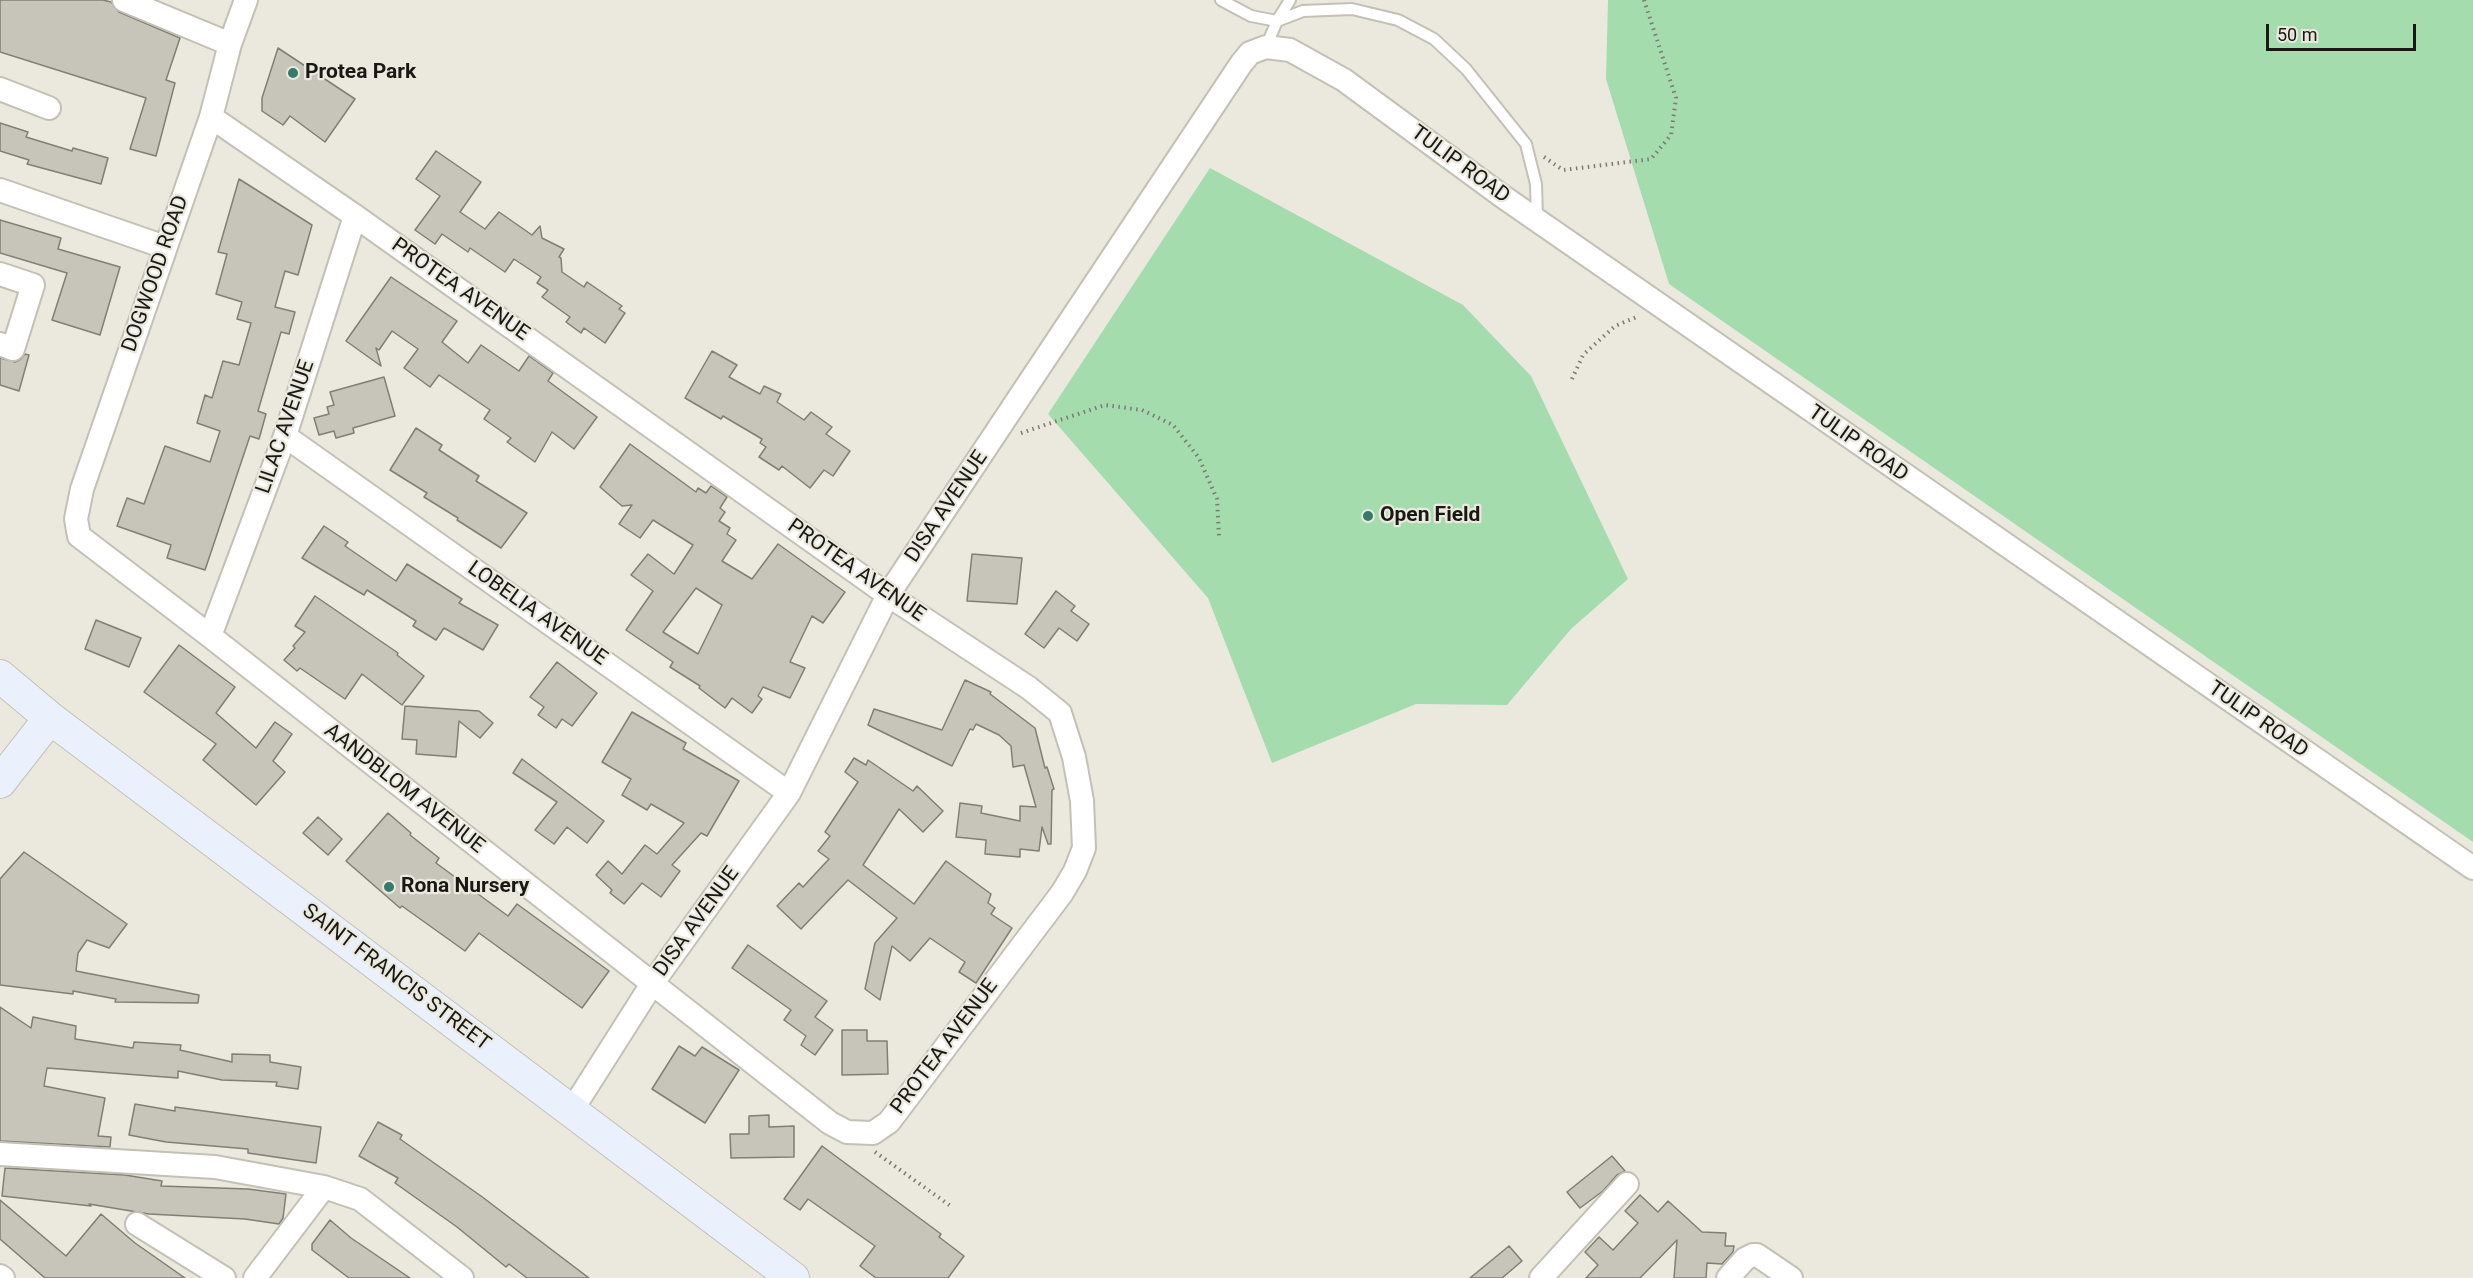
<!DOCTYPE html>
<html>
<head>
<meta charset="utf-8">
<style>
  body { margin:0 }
  #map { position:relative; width:2473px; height:1278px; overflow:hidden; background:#ebe9dd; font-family:Roboto,sans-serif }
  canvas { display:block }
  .scale { position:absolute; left:2266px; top:24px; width:150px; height:27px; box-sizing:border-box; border:3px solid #191814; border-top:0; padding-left:8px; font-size:18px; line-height:21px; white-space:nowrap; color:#191814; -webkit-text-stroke:4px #ebe9dd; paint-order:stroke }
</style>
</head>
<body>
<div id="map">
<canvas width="2473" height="1278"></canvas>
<div class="scale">50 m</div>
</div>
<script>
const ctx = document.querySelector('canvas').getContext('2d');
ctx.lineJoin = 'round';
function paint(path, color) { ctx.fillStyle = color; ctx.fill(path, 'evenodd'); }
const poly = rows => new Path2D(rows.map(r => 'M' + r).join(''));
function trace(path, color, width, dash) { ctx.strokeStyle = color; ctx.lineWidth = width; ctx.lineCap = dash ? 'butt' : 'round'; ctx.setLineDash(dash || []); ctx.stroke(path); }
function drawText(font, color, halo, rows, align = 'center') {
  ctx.font = font + ' Roboto,sans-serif'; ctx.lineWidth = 4.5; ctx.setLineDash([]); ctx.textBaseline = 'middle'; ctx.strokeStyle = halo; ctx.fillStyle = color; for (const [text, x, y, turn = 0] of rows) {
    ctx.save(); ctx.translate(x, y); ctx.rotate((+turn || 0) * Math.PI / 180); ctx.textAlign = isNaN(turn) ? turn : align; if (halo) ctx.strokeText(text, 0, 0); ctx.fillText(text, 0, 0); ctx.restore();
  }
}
const green = poly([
  [1608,0,2473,0,2473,842,1669,284,1606,79],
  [1210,168,1463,305,1531,376,1628,579,1571,629,1507,705,1416,704,1272,763,1208,598,1048,414]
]);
const building = poly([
  [0,0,103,0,111,2,119,12,180,38,166,80,175,83,156,156,130,149,146,98,0,52,0,0],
  [278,48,355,99,325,142,290,116,283,125,262,111,262,98,278,48],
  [0,123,28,132,26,137,72,151,73,148,108,158,101,184,27,164,29,160,0,151,0,123],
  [436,151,481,182,460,212,485,229,499,212,532,235,540,226,542,238,564,249,559,257,561,258,562,272,584,287,587,282,622,306,619,309,625,313,605,343,584,328,581,333,566,322,570,317,542,297,548,290,537,283,541,277,514,259,505,272,470,248,468,252,442,234,435,244,415,230,440,196,416,179,436,151],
  [239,179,312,225,298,275,285,271,275,307,295,312,289,334,281,332,258,411,266,414,259,439,250,436,205,570,167,558,171,545,117,526,127,498,144,504,165,446,210,462,220,431,197,423,205,395,212,398,223,361,239,365,251,323,237,319,242,302,216,294,227,254,218,252,239,179],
  [0,220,61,238,58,249,120,267,100,335,52,320,67,273,0,253,0,220],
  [391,277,457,321,442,342,468,363,481,345,519,371,529,356,553,373,548,381,597,417,574,449,552,432,535,462,507,442,511,438,484,419,490,410,439,375,430,387,404,368,418,349,392,331,379,350,376,348,381,366,346,341,391,277],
  [712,351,737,365,729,377,760,394,764,386,781,394,777,402,804,420,811,412,832,427,826,434,850,451,833,476,824,470,810,488,782,466,779,470,759,457,766,447,760,443,762,439,723,416,721,419,685,398,712,351],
  [25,354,29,355,19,391,0,385,0,358,15,362,21,359,25,354],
  [384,377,395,416,353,428,354,433,336,438,334,431,319,435,314,418,329,414,327,407,334,405,330,392,384,377],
  [416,428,442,445,439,450,479,476,476,481,527,513,501,548,457,520,458,518,424,497,427,493,390,470,416,428],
  [630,444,696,492,698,488,706,493,711,486,727,497,720,508,725,512,719,521,730,528,727,534,736,540,722,561,752,579,778,544,845,592,823,623,812,616,790,662,805,668,790,698,763,687,758,696,762,699,752,713,732,698,725,708,699,688,700,686,670,667,673,662,626,630,653,591,631,575,648,554,674,574,693,545,653,520,640,538,619,524,632,505,622,506,600,487,630,444],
  [696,588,722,605,698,654,663,632,696,588],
  [324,526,348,542,345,546,396,581,407,564,462,599,459,603,498,625,483,650,444,628,436,640,413,626,416,621,367,590,364,595,302,558,324,526],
  [972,554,1022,558,1017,604,967,601,972,554],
  [1056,591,1075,606,1071,611,1089,624,1077,641,1059,628,1044,648,1025,634,1056,591],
  [315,596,398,653,397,655,424,676,402,705,362,674,345,699,300,668,297,671,284,660,295,648,293,646,305,632,295,626,315,596],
  [96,620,141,638,129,667,85,649,96,620],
  [179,645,235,687,216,713,256,748,275,722,292,734,273,761,285,772,256,805,203,760,216,744,144,692,179,645],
  [557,662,597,693,572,726,562,719,556,728,538,715,544,707,530,697,557,662],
  [965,680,991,692,990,694,1035,728,1045,768,1047,767,1054,789,1052,790,1051,844,1048,844,1042,827,1039,851,1020,849,1020,857,985,854,986,840,956,837,960,803,982,806,981,813,1020,821,1020,806,1036,807,1024,765,1013,767,1011,746,999,735,976,724,973,730,970,729,952,766,868,725,874,709,942,730,965,680],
  [405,706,479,711,493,723,480,738,459,721,456,757,416,754,417,740,402,739,405,706],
  [632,712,686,743,683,749,739,781,707,836,701,833,672,865,680,871,661,897,642,883,624,904,610,893,612,890,596,875,608,861,622,874,645,845,657,854,684,823,651,804,647,810,622,795,631,779,602,762,632,712],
  [854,758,866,765,868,760,913,791,917,786,943,811,923,832,899,809,863,865,914,904,946,861,991,894,988,903,995,908,991,914,1012,928,976,983,959,972,965,962,930,938,910,961,892,946,880,1000,865,989,875,943,897,918,848,880,801,929,777,906,799,883,803,887,829,859,818,851,830,836,825,832,858,782,845,772,854,758],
  [522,759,604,821,587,843,567,827,554,844,535,830,557,802,513,773,522,759],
  [388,813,411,833,410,835,439,858,436,863,508,916,517,904,609,971,582,1008,479,933,465,951,402,906,400,908,346,861,388,813],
  [318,817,342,839,328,855,303,833,318,817],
  [24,852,127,924,109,948,87,940,78,953,76,971,199,995,198,1003,115,1002,116,999,73,991,73,994,0,985,0,879,24,852],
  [748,945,827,1001,815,1017,833,1030,815,1055,801,1045,806,1036,784,1020,791,1010,732,968,748,945],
  [0,1007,31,1028,33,1017,76,1026,75,1039,133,1048,134,1042,181,1045,180,1050,232,1062,232,1054,270,1055,270,1062,301,1067,298,1089,276,1086,277,1082,222,1080,178,1071,178,1078,47,1068,44,1086,105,1098,98,1136,111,1137,110,1147,0,1141,0,1007],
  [842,1030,867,1030,867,1041,887,1041,888,1074,842,1075,842,1030],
  [679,1046,695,1056,702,1047,739,1070,705,1123,652,1089,679,1046],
  [135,1104,175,1111,175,1107,321,1127,316,1163,248,1153,248,1149,166,1142,129,1135,135,1104],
  [769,1115,769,1127,794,1126,794,1157,731,1158,730,1134,749,1134,749,1116,769,1115],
  [378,1122,402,1135,400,1139,481,1196,589,1278,527,1278,509,1264,506,1267,457,1227,395,1183,398,1178,359,1156,378,1122],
  [822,1146,941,1234,939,1237,964,1256,948,1278,876,1278,860,1266,875,1246,808,1199,800,1210,784,1199,822,1146],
  [1612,1156,1625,1171,1617,1175,1603,1191,1580,1208,1567,1192,1612,1156],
  [5,1168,125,1175,162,1181,161,1186,248,1189,286,1194,283,1218,279,1224,245,1219,149,1214,89,1204,91,1206,2,1196,5,1168],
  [1640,1195,1658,1212,1668,1201,1702,1232,1726,1233,1725,1246,1734,1246,1733,1252,1722,1264,1707,1263,1706,1278,1674,1278,1677,1240,1640,1278,1586,1278,1598,1265,1585,1252,1599,1237,1613,1250,1638,1223,1625,1211,1640,1195],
  [0,1200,66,1256,101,1214,135,1243,185,1278,45,1278,0,1239,0,1200],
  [330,1220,351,1238,410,1278,349,1278,312,1250,312,1244,330,1220],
  [1509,1246,1522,1261,1502,1278,1470,1278,1509,1246]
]);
const path = poly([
  [1544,157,1563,170,1651,159,1671,135,1676,98,1644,0],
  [1572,379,1583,355,1615,326,1639,316],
  [1021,433,1105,405,1142,410,1173,425,1199,458,1217,499,1219,536],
  [875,1152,952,1207]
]);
const lane = poly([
  [1221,0,1251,16,1277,21,1303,11,1352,9,1398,20,1434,39,1466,69,1526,144,1536,184,1537,219],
  [1266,47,1277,21,1290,0]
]);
const street = poly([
  [124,0,230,44],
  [0,89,49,108],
  [211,117,355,216,888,595,1029,688,1060,713,1074,757,1082,801,1084,848,1075,871,1062,893,889,1122,873,1133,847,1132,830,1123,210,636,79,536,76,519,82,489,211,117,230,44,246,0],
  [0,190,165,247],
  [0,274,33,285,13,349,0,344],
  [285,436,789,793],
  [210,636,285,436,355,216],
  [572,1110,652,984,789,793,888,595,1241,64,1250,53,1266,47,1290,50,1344,80,1502,196,2473,868],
  [0,1154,215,1167,324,1187,360,1199,462,1278],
  [137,1224,224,1278],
  [0,1276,3,1278],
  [255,1278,324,1187],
  [1541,1278,1627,1184],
  [1728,1278,1745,1259,1753,1255,1757,1255,1791,1278]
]);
const secondary = poly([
  [0,676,50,718,793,1278],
  [0,782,50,718]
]);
const markers = [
  [293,73,6,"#367a6e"],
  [1368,516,6,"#367a6e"],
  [389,887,6,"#367a6e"]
];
const poiNames = [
  ["Protea Park",305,73],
  ["Open Field",1380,516],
  ["Rona Nursery",401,887]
];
const streetNames = [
  ["TULIP ROAD",1460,165,36],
  ["DOGWOOD ROAD",156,274,-71],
  ["PROTEA AVENUE",460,290,35],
  ["LILAC AVENUE",286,427,-71],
  ["TULIP ROAD",1858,444,35],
  ["DISA AVENUE",947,507,-56],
  ["PROTEA AVENUE",856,571,35],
  ["LOBELIA AVENUE",537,614,35],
  ["TULIP ROAD",2258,720,35],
  ["AANDBLOM AVENUE",404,789,38],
  ["DISA AVENUE",697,922,-54],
  ["SAINT FRANCIS STREET",396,978,37],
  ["PROTEA AVENUE",945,1047,-53]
];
paint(green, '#a4dcae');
paint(building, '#c7c5ba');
trace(building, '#817f74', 1.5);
trace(lane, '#c3c1b6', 14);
trace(street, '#c3c1b6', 26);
trace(secondary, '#c3c1b6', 34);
trace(path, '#7c7a72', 4, [1.5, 4.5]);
trace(lane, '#fff', 10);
trace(street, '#fff', 22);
trace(secondary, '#eaf1fd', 32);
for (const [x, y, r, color] of markers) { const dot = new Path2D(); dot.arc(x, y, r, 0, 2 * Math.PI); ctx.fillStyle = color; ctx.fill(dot); trace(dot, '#ebe9dd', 2); }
drawText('bold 21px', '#191814', '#ebe9dd', poiNames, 'left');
drawText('21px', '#191814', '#ebe9dd', streetNames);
</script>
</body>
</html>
